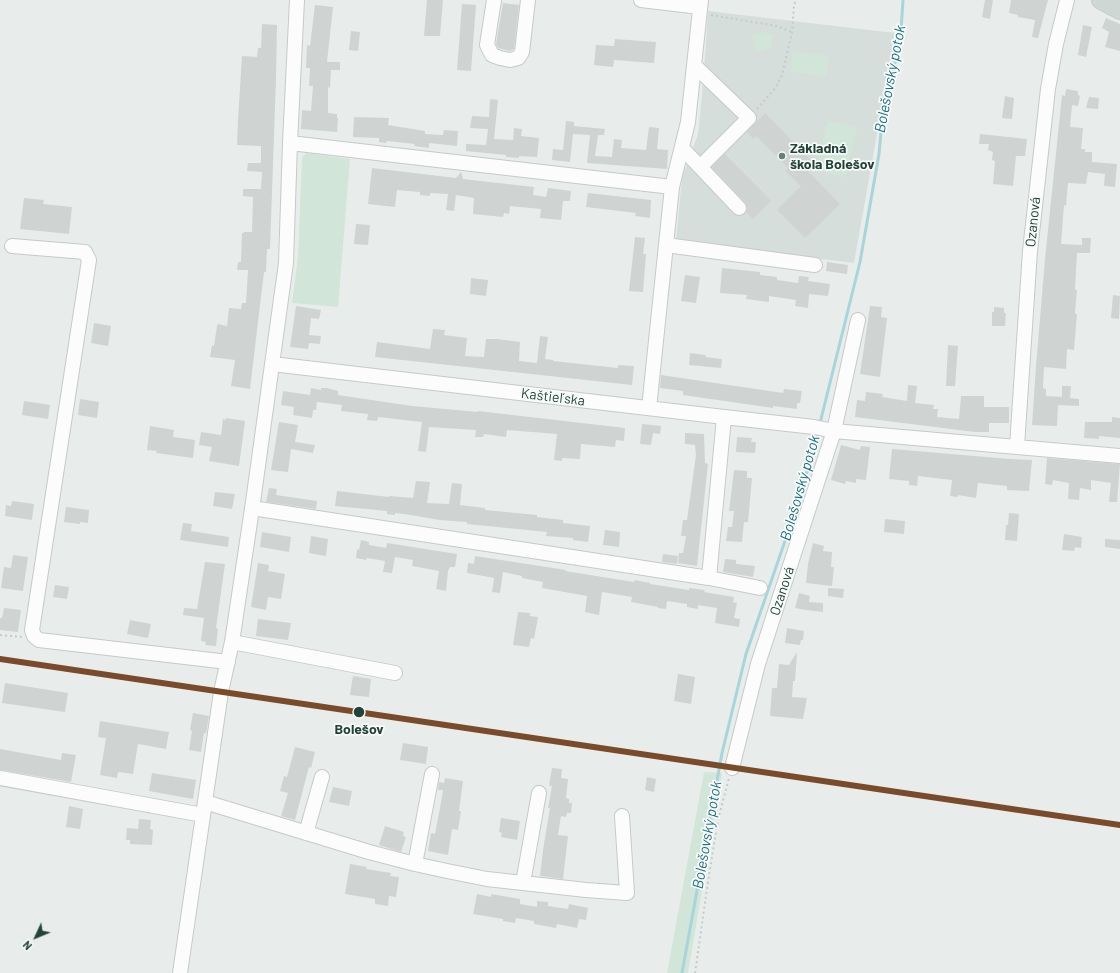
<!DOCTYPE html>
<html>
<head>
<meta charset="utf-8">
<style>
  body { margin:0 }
  #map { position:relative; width:1120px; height:973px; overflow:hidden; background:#e8edeb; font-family:Barlow,sans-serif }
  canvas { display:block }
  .north { position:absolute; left:16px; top:917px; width:40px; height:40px; -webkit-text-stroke:3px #f7fbf9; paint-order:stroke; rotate:226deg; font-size:11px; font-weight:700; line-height:16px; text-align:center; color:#24423a }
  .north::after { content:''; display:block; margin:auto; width:14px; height:18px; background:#24423a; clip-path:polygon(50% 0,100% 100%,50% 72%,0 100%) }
</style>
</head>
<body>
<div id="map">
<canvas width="1120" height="973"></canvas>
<div class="north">N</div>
</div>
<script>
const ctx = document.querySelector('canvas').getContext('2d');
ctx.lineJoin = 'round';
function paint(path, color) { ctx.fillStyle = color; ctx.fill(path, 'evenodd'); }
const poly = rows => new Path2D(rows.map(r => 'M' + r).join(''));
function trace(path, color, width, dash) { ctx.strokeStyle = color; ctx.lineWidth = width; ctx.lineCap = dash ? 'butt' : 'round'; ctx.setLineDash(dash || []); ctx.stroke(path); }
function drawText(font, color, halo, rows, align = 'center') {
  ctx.font = font + ' Barlow,sans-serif'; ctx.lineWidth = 3.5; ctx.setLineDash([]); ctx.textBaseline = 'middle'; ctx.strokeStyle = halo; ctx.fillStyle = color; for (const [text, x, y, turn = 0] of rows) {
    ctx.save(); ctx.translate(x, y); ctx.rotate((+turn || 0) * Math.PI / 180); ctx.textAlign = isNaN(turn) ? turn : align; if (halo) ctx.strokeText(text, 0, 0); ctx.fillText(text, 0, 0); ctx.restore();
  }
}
const built = poly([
  [708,11,895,33,854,263,676,241,682,178,698,134,703,84]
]);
const green = poly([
  [761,32,773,35,770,48,756,52,752,36],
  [793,52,828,56,826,76,791,72],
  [828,121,857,128,845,177,816,170],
  [307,153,350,159,338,307,292,303,298,257,302,157],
  [704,772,722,773,688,973,667,973]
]);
const stream = poly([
  [820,423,860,262,879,154,883,110,889,94,901,31,903,0],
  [682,973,722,753,746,654,795,512,819,431]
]);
const building = poly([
  [427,0,443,0,440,36,424,36],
  [985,0,993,0,990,19,982,17],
  [1011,0,1048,0,1038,38,1032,37,1035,20,1018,17,1018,15,1009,13],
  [503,3,519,5,514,49,510,51,498,48,496,44],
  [462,4,476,5,471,71,457,70],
  [315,5,333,7,327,62,340,62,340,70,331,70,330,88,328,87,328,113,337,114,337,118,338,118,337,132,301,129,302,110,311,111,313,86,309,86,310,68,306,68,307,45,310,46],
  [1106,18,1120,24,1120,51,1105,47,1109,32,1102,28],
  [262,24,277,25,276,79,270,249,267,249,266,272,264,272,250,389,231,386,235,360,210,357,212,345,214,346,217,326,218,324,227,326,229,308,241,309,242,303,246,303,248,270,237,270,238,262,241,262,242,233,244,233,244,232,252,232,253,197,243,196,243,189,261,189,262,172,247,171,248,163,261,163,261,146,237,145,238,120,242,56,257,57,258,48,261,48],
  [1083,25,1092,27,1086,57,1078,55],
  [351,31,360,32,358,51,349,50],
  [615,39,656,42,654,63,614,60,613,67,594,65,596,45,614,46],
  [1066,89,1078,91,1078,95,1080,96,1078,106,1072,105,1070,127,1083,128,1081,149,1085,149,1085,152,1092,152,1092,162,1117,164,1115,187,1104,186,1105,174,1088,172,1086,184,1068,183,1066,206,1064,205,1061,244,1082,245,1082,238,1091,238,1090,253,1077,253,1075,290,1077,290,1075,312,1075,314,1077,314,1074,350,1067,349,1066,369,1044,367,1043,388,1046,389,1046,396,1062,397,1062,386,1071,386,1070,398,1079,399,1079,406,1058,405,1057,426,1032,425,1036,366,1045,259,1062,95,1065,96],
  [1005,96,1014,98,1012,119,1002,118],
  [1089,97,1099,98,1098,109,1086,108],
  [490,99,498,100,494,139,513,140,514,128,522,129,521,136,539,138,537,157,519,156,519,158,506,157,506,155,466,151,466,144,486,145,488,129,470,128,472,116,489,117],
  [765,113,811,160,804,167,840,204,805,238,777,210,801,186,785,171,788,168,756,136,753,139,747,132],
  [354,117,389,118,388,125,425,131,425,134,443,135,444,130,458,131,457,146,429,143,429,148,414,146,415,144,387,141,386,143,379,142,379,138,353,137],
  [566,121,574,122,574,126,605,129,604,135,598,135,595,156,612,157,614,139,622,140,621,148,646,150,649,127,659,128,657,149,668,150,667,169,587,163,590,135,573,134,570,162,552,160,553,149,563,150],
  [980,134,1027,139,1025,156,1016,156,1013,186,993,184,995,161,992,160,993,152,988,150,989,144,979,144],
  [725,154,771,201,753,219,746,212,748,208,745,202,712,167],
  [372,168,456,178,461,172,463,179,534,187,533,195,546,197,548,188,571,191,570,201,563,201,561,220,540,218,541,209,510,206,509,214,504,213,503,217,473,214,474,198,456,195,454,211,446,210,448,194,430,193,430,196,420,195,420,192,397,190,395,207,368,204],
  [588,193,651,200,650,218,635,216,636,213,586,207],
  [24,198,44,200,43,204,72,207,69,234,20,229],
  [356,224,370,225,368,245,354,244],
  [635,237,645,238,643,254,646,254,643,292,629,291],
  [827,262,848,265,847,274,826,271],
  [722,268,760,272,760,275,777,277,777,280,798,283,799,276,809,277,808,281,830,284,828,296,809,294,808,308,795,306,796,300,769,296,769,302,746,299,747,295,720,293],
  [685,275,700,277,696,303,681,301],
  [471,278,488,280,486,296,470,294],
  [1113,295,1120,296,1119,319,1111,318],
  [296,306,321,310,319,319,311,318,309,335,321,336,320,344,309,343,308,349,290,347],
  [870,306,882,307,881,317,887,318,880,377,860,374],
  [994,307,1004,308,1004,313,1006,313,1005,326,992,326,992,312,994,312],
  [94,323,111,326,108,346,91,343],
  [433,329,445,330,444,335,467,338,465,356,484,357,486,339,497,339,520,342,519,361,537,363,540,336,548,337,545,359,553,360,553,361,618,368,618,365,634,366,632,385,375,357,377,342,430,349],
  [948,345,958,346,955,386,946,386],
  [690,353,706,355,705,357,722,359,721,368,689,365],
  [661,375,783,393,784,389,802,391,800,403,797,403,797,409,773,406,773,408,683,395,683,391,660,388],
  [908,385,917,386,915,403,934,405,933,409,938,409,937,417,959,419,961,396,984,396,984,407,1009,407,1009,423,989,423,989,432,975,432,855,417,857,400,865,401,866,392,883,394,882,397,907,401],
  [311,388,321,390,321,388,327,388,338,391,338,395,412,406,478,412,478,411,625,428,624,441,616,440,615,447,581,444,580,459,562,458,562,461,554,460,557,434,507,430,506,437,484,434,483,437,475,437,476,430,429,427,426,452,418,451,422,422,378,417,377,421,367,420,368,414,341,411,342,405,317,402,316,410,313,410,312,418,293,415,294,407,281,405,283,391,310,395],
  [80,399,99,402,97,418,78,415],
  [24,401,50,405,48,419,22,415],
  [1112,417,1120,418,1120,438,1099,436,1099,439,1084,438,1085,422,1112,422],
  [226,418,245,421,239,466,209,461,212,447,199,445,201,432,221,435,223,419,226,420],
  [279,422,298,425,295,442,315,445,313,453,291,449,288,472,271,470],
  [642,424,661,426,660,434,653,433,651,445,640,444],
  [150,426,174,430,173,437,195,440,193,458,156,453,157,451,147,450],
  [685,433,704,434,705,463,708,464,697,566,678,563,679,553,683,553,686,536,681,536,683,520,687,520,696,455,695,445,685,444],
  [737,437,752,438,751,442,756,442,755,453,736,452],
  [841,445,860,450,861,446,870,447,866,480,856,479,856,483,846,481,845,484,831,480],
  [892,449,1010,459,1032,460,1029,491,1007,490,1007,486,978,483,976,498,958,495,958,497,950,496,952,480,918,476,917,486,909,485,909,481,889,479],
  [1047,458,1120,464,1117,502,1109,502,1111,483,1091,480,1091,490,1080,488,1079,500,1068,499,1069,483,1053,480,1052,485,1045,484],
  [734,470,747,471,747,478,752,478,748,522,744,522,742,542,726,541,728,527,732,527,734,511,729,511],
  [416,481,430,482,427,503,449,504,452,483,462,484,460,505,485,508,485,510,537,515,537,517,563,520,563,523,590,526,588,542,573,540,573,538,546,536,547,532,467,524,467,522,439,520,411,515,395,513,395,515,387,514,387,511,335,506,337,491,389,497,389,496,413,498],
  [269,488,277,489,276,495,317,501,316,509,266,502],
  [215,492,235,494,232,509,213,506],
  [12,501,34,504,32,520,5,516,6,505,11,506],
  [66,507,89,510,88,523,80,522,80,524,64,522],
  [1009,513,1019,514,1017,541,1005,540,1006,525,1008,525],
  [885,519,905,521,904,534,884,532],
  [183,523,192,524,191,531,229,537,228,547,180,540],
  [605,530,620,532,619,547,603,545],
  [262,532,291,537,289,552,260,547],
  [1064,534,1082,537,1081,548,1075,547,1074,551,1062,550],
  [311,536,328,539,326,556,309,553],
  [1105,539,1120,540,1120,549,1105,547],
  [361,540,369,542,369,545,386,548,387,543,457,554,455,567,450,567,448,571,446,591,436,589,439,571,412,566,413,560,395,557,392,573,383,572,385,561,367,558,366,560,356,558,357,549,359,550],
  [813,543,824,546,823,551,832,552,831,567,834,567,832,586,806,583,808,564],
  [663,554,678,556,677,564,662,562],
  [13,555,28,557,23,591,1,588,4,567,11,568],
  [475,556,566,570,565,571,634,582,635,580,650,583,650,584,689,590,689,588,705,590,704,592,734,597,733,602,737,603,734,618,740,619,739,627,715,623,717,608,698,605,698,609,687,607,687,604,667,601,666,609,658,608,658,607,631,602,632,597,602,592,599,615,585,612,587,596,542,588,543,582,522,578,522,576,503,572,500,593,492,592,494,578,467,573,468,563,474,564],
  [725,559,736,560,736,564,755,566,753,577,723,572],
  [205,562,225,564,216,628,218,629,216,646,205,645,206,642,201,641,204,618,183,615,184,608,197,609],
  [258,563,269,565,268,571,285,574,281,599,268,597,266,610,251,607],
  [55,585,69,587,67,599,53,597],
  [828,588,844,589,843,598,828,596],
  [799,593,810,596,809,602,823,603,823,612,806,610,795,608],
  [4,608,21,610,18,632,0,630,0,618,2,618],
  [518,612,530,613,530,616,538,617,534,639,531,638,529,647,513,645],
  [258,619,291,623,288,640,256,636],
  [130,620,151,624,148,638,127,634],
  [787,628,804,631,803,640,801,640,800,645,785,643],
  [797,652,795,681,793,681,792,697,807,698,803,719,770,716,772,688,777,688,779,664,789,665],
  [678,674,695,677,691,704,674,701],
  [353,676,371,679,369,697,350,695],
  [5,683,68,693,65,712,2,703],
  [193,713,209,716,206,733,204,733,201,752,189,750,192,731,190,730],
  [100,721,169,732,166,749,138,744,133,774,118,772,117,778,100,775,106,738,98,737],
  [403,743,428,747,426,764,400,760],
  [295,747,315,752,311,768,309,767,295,820,281,816,288,793,280,791,284,776,287,777],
  [0,749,61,760,62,753,76,755,71,782,0,770],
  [552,768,562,769,561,778,568,779,566,798,569,799,569,803,572,803,571,813,567,813,566,817,561,816,558,835,568,836,563,879,540,876,543,850,550,808,548,808,552,786,549,786],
  [152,773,196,780,193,799,149,791],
  [647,777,656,779,654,792,645,790],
  [445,778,463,781,459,811,461,811,458,830,452,829,448,855,428,851,431,833,435,834,440,808,443,790,438,790,439,782,444,783],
  [333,787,352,791,349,806,329,802],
  [69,806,83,809,80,829,66,827],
  [501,818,520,821,517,840,501,837,502,833,499,832],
  [139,819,151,820,150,829,153,830,152,845,130,844,130,840,126,840,127,828,138,829],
  [385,826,404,832,403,836,406,837,401,852,379,845],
  [350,864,367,867,366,869,391,873,390,876,399,877,396,897,389,896,388,906,375,904,375,899,345,894],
  [477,894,491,897,491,894,520,899,520,904,537,907,537,901,548,902,548,906,568,909,569,904,588,908,586,920,579,919,577,928,557,924,556,928,534,924,534,921,516,918,515,923,503,921,503,919,473,914]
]);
const path = poly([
  [711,15,777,26,792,32],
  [757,109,776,87,782,75,792,32,794,5,796,0],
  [0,635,22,637],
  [695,973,709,875,718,820,729,778]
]);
const minor = poly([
  [494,0,487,45,492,55,500,58,510,60,518,58,522,52,528,0],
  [641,0,700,7],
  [694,65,749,118,700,167],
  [290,143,672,187],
  [682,148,739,208],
  [666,245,815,265],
  [12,246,85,252,89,260,32,630,34,636,39,640,228,662],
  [272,364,724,417,814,427,834,431,858,320],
  [649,408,672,187,688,122,701,0],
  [1017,446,1030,251,1048,89,1056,44,1067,0],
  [252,508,709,578,760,588],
  [709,578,724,417],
  [232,642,395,673],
  [732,768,758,664,834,431,1120,456],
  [0,778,203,815],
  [205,802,369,852,415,864,447,871,487,879,586,890,627,893,622,816],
  [306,833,322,777],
  [415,864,432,774],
  [523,883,539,793],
  [180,973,221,692,232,642,253,502,286,263,290,143,297,0]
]);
const major = poly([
  [1101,0,1120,10]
]);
const rail1 = poly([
  [0,659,1120,825]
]);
const markers = [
  [782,156,4,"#697e78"],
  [359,712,6,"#24423a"]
];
const poiNames = [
  ["Základná",790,148],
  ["škola Bolešov",790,164]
];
const streetNames = [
  ["Ozanová",1033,222,-84],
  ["Kaštieľska",553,397,7],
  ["Ozanová",782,591,-72]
];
const stopNames = [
  ["Bolešov",359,729]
];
const waterNames = [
  ["Bolešovský potok",890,79,-79],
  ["Bolešovský potok",800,488,-74],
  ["Bolešovský potok",707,835,-80]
];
paint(built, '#d6dedb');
paint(green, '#d1e6d8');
trace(stream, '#a9d4db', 3);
paint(building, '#cfd4d2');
trace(minor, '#c5cac8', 16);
trace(major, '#c3ccc9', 20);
trace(path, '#c3ccca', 2, [2, 3]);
trace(minor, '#fcfcfc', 14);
trace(major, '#cfd7d5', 18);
trace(rail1, '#7a4b2a', 6);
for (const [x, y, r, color] of markers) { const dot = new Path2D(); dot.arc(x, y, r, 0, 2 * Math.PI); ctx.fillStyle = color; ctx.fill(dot); trace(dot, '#f7fbf9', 1.5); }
drawText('bold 14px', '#24423a', '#f7fbf9', poiNames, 'left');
drawText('14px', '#24423a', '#f7fbf9', streetNames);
drawText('bold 14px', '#24423a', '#f7fbf9', stopNames);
drawText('italic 15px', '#1c6f80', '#f7fbf9', waterNames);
</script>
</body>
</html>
